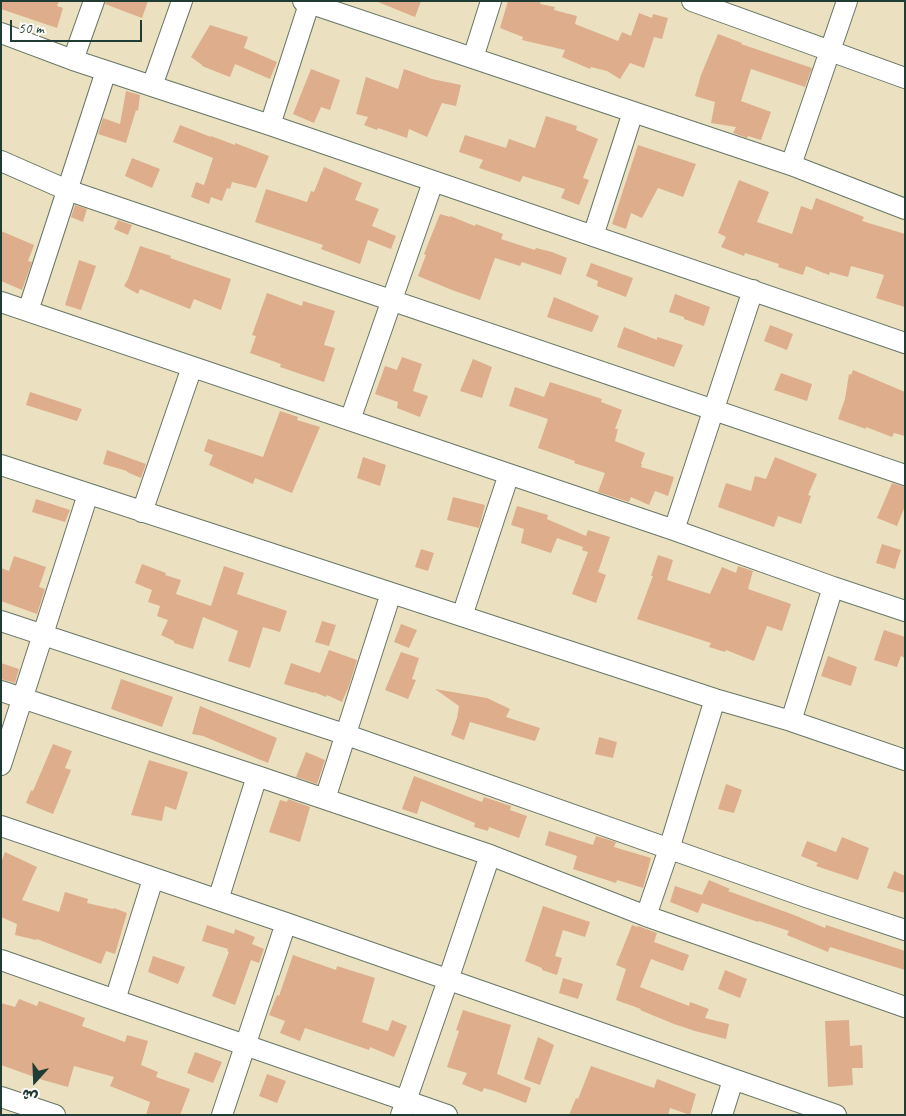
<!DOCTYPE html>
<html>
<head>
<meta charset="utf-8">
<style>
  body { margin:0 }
  #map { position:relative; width:906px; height:1116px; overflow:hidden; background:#ebe1c0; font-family:Caveat,"Playpen Sans Arabic",sans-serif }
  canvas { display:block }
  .frame { position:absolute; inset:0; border:2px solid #1f3d34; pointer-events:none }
  .north { position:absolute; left:10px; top:1056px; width:50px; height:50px; -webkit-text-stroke:4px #fdfcf7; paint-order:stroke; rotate:200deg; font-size:14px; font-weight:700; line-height:20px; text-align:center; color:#1f3d34 }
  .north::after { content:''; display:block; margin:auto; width:18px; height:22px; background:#1f3d34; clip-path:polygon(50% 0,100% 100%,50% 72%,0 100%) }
  .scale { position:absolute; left:10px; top:20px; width:132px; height:22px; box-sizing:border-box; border:2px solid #1f3d34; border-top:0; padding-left:6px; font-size:15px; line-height:18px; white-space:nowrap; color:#1f3d34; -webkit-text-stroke:4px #fdfcf7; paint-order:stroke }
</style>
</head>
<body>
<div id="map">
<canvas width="906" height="1116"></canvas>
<div class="frame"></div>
<div class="north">ش</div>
<div class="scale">50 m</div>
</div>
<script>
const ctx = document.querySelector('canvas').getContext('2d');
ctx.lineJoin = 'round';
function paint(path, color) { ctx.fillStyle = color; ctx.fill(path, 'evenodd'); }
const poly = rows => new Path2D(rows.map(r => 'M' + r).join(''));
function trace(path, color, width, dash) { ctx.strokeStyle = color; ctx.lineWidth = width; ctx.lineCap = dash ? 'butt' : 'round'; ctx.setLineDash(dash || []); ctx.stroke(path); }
const building = poly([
  [1,1,59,1,57,6,63,8,57,28,1,9],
  [106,1,148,1,142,18,105,4],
  [378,1,421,1,415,17,378,2],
  [508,1,541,1,540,4,555,7,554,10,577,16,575,24,618,41,622,32,631,36,639,13,652,18,653,14,668,18,662,39,654,37,644,68,630,63,620,79,607,71,591,67,590,69,562,57,565,50,522,40,523,37,500,28],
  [210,25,248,37,244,48,277,62,270,79,235,64,230,77,202,66,202,65,191,57],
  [718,34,742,43,741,44,812,68,805,87,751,69,741,101,771,112,761,140,748,136,747,138,733,133,736,127,711,123,715,102,695,96,701,75],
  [311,69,340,80,330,110,321,107,314,123,293,114],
  [404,69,432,79,461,85,456,106,442,103,427,137,409,129,407,138,378,128,377,130,364,125,368,117,356,114,366,77,398,89],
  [126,91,140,95,138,111,136,110,126,143,98,134,103,118,120,124],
  [546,116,577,126,576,130,598,139,583,178,589,180,579,205,561,198,565,189,523,176,520,182,479,168,483,160,459,152,465,135,506,148,509,139,535,148],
  [180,125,211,137,211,136,235,145,235,143,269,156,256,188,232,182,230,189,227,188,222,201,211,197,209,204,191,197,196,182,204,185,213,158,173,142],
  [638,145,696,164,683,197,658,188,642,218,631,213,626,229,612,224],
  [132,158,160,169,152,188,125,176],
  [324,167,362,183,355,200,379,209,372,226,396,236,391,249,368,240,360,264,321,249,323,245,255,222,266,189,307,202,311,191,314,192],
  [739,180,769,192,757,222,792,234,801,206,812,210,816,198,864,217,862,221,905,234,905,307,876,298,884,275,851,266,848,277,830,272,829,275,806,266,803,275,778,267,779,264,745,253,744,256,721,247,726,237,718,233],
  [75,205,87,209,83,222,71,217],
  [440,214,450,217,450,216,475,226,476,224,503,234,501,239,535,250,536,248,552,252,567,258,561,275,522,262,520,266,495,258,480,300,452,290,418,276,426,255,424,254],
  [118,220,132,225,128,235,114,229],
  [1,231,34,245,28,261,32,262,22,290,1,281],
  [140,246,171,256,170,258,231,279,221,310,194,299,190,309,140,289,138,294,124,286,128,279],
  [79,260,96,266,81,310,65,305],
  [591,263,633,278,626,297,597,286,598,281,586,276],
  [267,293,302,306,303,301,335,311,324,345,335,348,324,382,280,367,281,364,250,353,256,336,252,335],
  [675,294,710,307,704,326,684,319,684,317,669,312],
  [554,297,599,316,592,332,547,317],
  [770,325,793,334,787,350,764,341],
  [624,327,657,340,657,337,683,345,674,367,617,347],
  [402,357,422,364,413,391,428,396,420,417,397,408,398,402,375,394,385,366,397,370],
  [473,359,492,367,482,398,460,391],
  [853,370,905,392,905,436,894,433,892,437,866,427,866,429,838,419,845,399,849,374,851,375],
  [781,373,812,384,807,401,774,390],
  [550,382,602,399,601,402,622,410,615,429,618,429,615,441,645,453,641,464,642,464,641,467,674,477,668,496,655,491,649,505,631,497,629,502,598,492,605,473,574,463,575,461,538,448,548,419,509,406,515,387,544,397],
  [30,392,82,409,77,421,26,405],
  [280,411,298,417,297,420,320,427,292,493,255,478,253,484,209,465,213,455,204,451,208,439,263,457],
  [107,450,146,464,141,478,127,472,127,471,103,464],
  [363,457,386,465,380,486,357,478],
  [775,457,817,474,808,495,811,496,801,524,778,516,774,527,718,507,726,483,751,491,755,476,766,479],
  [892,483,905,487,905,506,897,526,877,518],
  [453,497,485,505,479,528,447,520],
  [36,499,70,510,65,522,32,512],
  [517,506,548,515,547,519,586,536,588,530,610,537,598,572,606,575,596,603,572,594,588,552,582,550,583,547,557,538,551,553,521,543,524,529,511,525],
  [882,544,901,550,895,569,876,563],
  [421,549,434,553,428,571,415,567],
  [658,555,673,560,667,580,710,594,722,567,736,573,738,566,753,571,748,589,791,604,782,631,767,626,754,661,726,650,725,652,709,647,711,643,637,619,653,576,651,576],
  [14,556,46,567,39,587,45,589,37,614,1,601,1,568,9,571],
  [142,564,166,573,165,575,181,580,176,594,211,606,224,566,244,573,237,594,287,611,280,632,263,627,250,668,228,661,238,631,203,617,193,649,174,643,174,641,161,635,168,620,157,616,160,606,148,602,152,590,135,583],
  [322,621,336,625,329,646,315,642],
  [401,624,417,630,409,648,394,642],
  [884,630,905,637,905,658,901,656,897,667,874,660],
  [329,650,357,660,349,686,342,702,327,695,326,697,314,692,314,693,284,684,291,663,320,673],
  [401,652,419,658,412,679,416,680,408,699,385,690],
  [828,656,857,667,851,686,821,676],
  [1,663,19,669,15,683,1,679],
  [121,679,173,697,162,727,111,709],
  [435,689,487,698,510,709,506,717,540,728,535,741,470,722,464,740,451,735,457,718,459,706],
  [200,706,277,738,268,763,203,736,192,734],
  [599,737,617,742,613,758,595,754],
  [53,744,72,751,65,768,71,770,53,814,26,803,31,790,33,791],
  [306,752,325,760,317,784,296,777],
  [149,760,188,772,176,810,165,806,162,821,131,815],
  [414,776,482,802,484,797,511,806,510,810,527,816,519,838,489,827,488,831,474,827,475,823,421,801,417,814,402,809],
  [726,784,742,790,734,813,718,809],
  [288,799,310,807,300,842,269,832,280,800,287,802],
  [549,831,593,845,596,836,616,842,614,847,651,858,643,888,617,880,616,883,573,869,577,856,545,845],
  [842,837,869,848,858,880,816,866,818,863,801,856,807,841,836,852],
  [5,852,37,867,22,900,59,912,65,892,88,899,87,903,113,909,114,908,127,913,115,954,106,951,101,964,37,939,36,940,15,935,17,924,1,917,1,863],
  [894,871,905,876,905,893,887,888],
  [709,880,730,889,728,891,794,915,825,928,826,925,905,951,905,970,830,947,828,952,787,935,789,931,759,921,758,922,702,903,698,913,670,902,675,886,702,895],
  [543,906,590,922,585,937,563,930,555,956,562,958,557,975,542,970,542,968,525,961],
  [207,925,234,934,235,929,255,937,252,944,264,949,259,963,251,960,235,1005,212,996,229,952,227,951,228,949,202,941],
  [632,925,637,927,638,926,657,933,654,942,689,955,683,971,651,959,640,987,689,1006,690,1002,709,1009,705,1018,729,1024,726,1039,695,1031,674,1024,640,1010,641,1009,616,1000,626,969,616,965],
  [293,955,336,970,337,966,375,978,362,1022,388,1031,392,1020,407,1026,394,1057,370,1047,369,1050,305,1028,300,1041,280,1033,285,1021,269,1015,277,995,279,996],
  [153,956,185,967,178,984,148,972],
  [725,970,747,979,740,998,718,989],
  [563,978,583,984,578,999,559,993],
  [19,999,37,1006,39,1001,85,1018,82,1026,125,1042,127,1035,148,1041,141,1065,158,1072,156,1077,190,1089,180,1115,146,1115,150,1102,110,1086,114,1077,74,1066,68,1087,43,1080,1,1065,1,1003,15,1007],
  [463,1010,511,1025,497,1074,531,1088,526,1103,495,1091,484,1088,482,1092,462,1084,467,1073,447,1067,459,1031,456,1030],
  [849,1020,850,1046,862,1045,863,1068,852,1068,853,1085,828,1087,825,1021],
  [538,1037,554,1045,540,1085,524,1079],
  [195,1052,222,1062,213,1083,187,1073],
  [591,1066,654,1088,657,1079,696,1094,690,1115,670,1108,668,1115,569,1115,576,1098,578,1099],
  [267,1074,286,1081,277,1103,259,1096]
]);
const minor = poly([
  [303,1,791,165,905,209],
  [692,1,905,78],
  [1,33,73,60,94,1],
  [473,58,491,1],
  [73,60,270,125,905,343],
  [152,86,182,1],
  [270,125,310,1],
  [1,161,67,190,905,475],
  [791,165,847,1],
  [593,236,633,112],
  [1,302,674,530,833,587,905,611],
  [28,311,106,71],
  [350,420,433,182],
  [1,465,715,699,791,721,905,760],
  [142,512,192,367],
  [674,530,753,290],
  [462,616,509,474],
  [1,621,347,735,806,897,905,930],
  [1,691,257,776,490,855,646,916,905,1007],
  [791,721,833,587],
  [1,765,88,494],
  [325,799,391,593],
  [1,826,286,923,836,1115],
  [218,900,257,776],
  [646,916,669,849,715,699],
  [1,960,115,1000,447,1115],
  [115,1000,153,879],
  [1,1097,55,1115],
  [222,1115,286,923],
  [401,1115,448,980,490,855],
  [722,1115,733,1080]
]);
paint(building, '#ddad8c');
trace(minor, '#667665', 22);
trace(minor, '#fff', 20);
</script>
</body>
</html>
